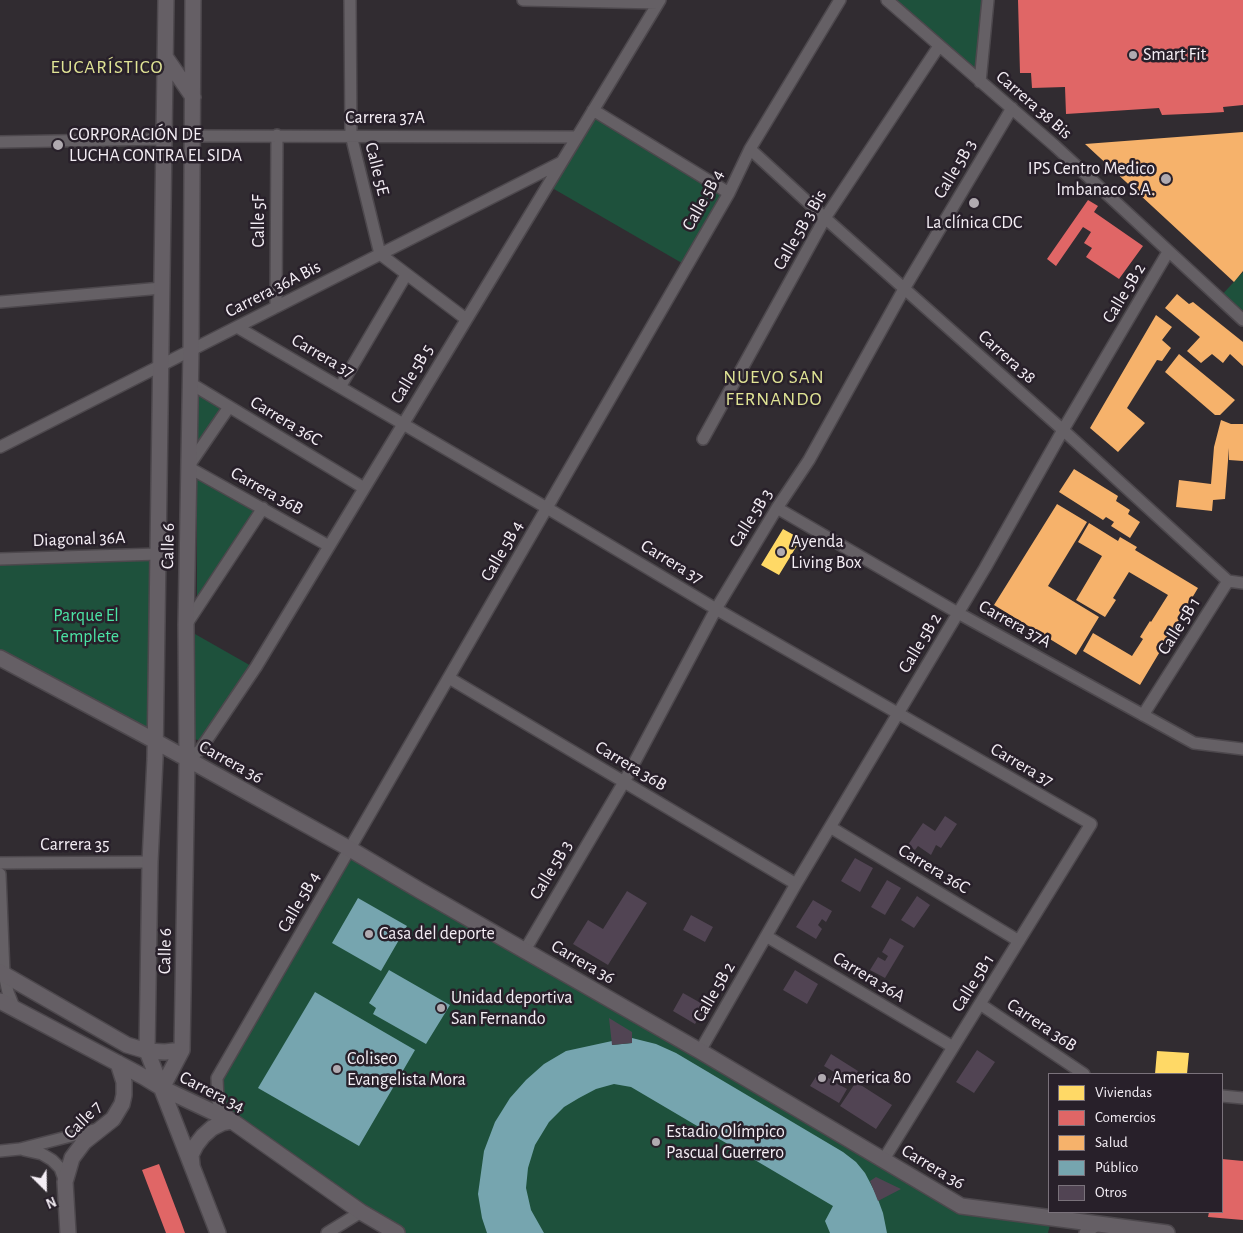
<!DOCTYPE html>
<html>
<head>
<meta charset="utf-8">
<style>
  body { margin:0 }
  #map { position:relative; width:1243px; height:1233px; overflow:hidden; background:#312c31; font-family:"Alegreya Sans",sans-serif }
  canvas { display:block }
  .legend { position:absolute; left:1048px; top:1073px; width:175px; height:140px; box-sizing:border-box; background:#28202a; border:1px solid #7a727b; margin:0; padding:6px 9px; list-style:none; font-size:15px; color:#f4eef5 }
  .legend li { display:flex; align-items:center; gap:10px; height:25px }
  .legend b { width:25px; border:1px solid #7a727b }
  .north { position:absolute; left:20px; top:1163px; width:50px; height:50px; -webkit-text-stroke:4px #28202a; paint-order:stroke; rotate:157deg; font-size:14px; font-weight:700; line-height:20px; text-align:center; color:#f4eef5 }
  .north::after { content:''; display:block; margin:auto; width:18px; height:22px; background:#f4eef5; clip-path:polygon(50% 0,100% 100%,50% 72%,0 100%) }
</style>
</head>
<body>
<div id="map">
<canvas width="1243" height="1233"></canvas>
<ul class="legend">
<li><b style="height:14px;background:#ffd966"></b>Viviendas</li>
<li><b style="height:14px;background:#e06666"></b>Comercios</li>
<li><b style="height:14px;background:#f6b26b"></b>Salud</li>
<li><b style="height:14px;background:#76a5af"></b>Público</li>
<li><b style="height:14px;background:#514453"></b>Otros</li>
</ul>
<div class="north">N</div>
</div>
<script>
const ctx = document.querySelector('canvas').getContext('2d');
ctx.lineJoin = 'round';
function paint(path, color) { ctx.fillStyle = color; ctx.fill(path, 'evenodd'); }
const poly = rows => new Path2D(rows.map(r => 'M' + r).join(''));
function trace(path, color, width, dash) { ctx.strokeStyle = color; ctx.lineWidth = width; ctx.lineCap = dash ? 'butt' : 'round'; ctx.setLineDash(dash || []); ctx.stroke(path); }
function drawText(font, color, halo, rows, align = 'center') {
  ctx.font = font + ' "Alegreya Sans",sans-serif'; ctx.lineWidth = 5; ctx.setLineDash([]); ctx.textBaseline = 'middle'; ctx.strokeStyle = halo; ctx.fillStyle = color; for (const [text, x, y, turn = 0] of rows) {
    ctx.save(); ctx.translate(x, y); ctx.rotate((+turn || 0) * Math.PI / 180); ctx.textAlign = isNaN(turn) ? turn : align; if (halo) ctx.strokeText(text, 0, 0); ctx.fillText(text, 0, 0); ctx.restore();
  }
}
const green = poly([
  [887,0,988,0,980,82],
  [593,110,729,193,687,266,547,185],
  [1243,272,1243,320,1219,298],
  [198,389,226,408,196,449],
  [197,479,260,509,197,597],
  [158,554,155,742,0,658,0,559],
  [195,634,253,667,201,741,194,739],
  [350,849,961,1206,1052,1217,1048,1233,397,1233,223,1111,217,1078]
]);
const homes = poly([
  [783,529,801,539,779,575,761,565],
  [1157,1051,1189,1053,1187,1074,1155,1074]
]);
const shops = poly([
  [1018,0,1243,0,1243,105,1223,107,1224,112,1208,113,1162,115,1159,108,1066,114,1065,87,1032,88,1031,73,1020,73],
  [1088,200,1098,206,1094,212,1143,246,1119,279,1086,257,1092,248,1084,243,1091,232,1083,227,1056,266,1047,259],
  [1222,1159,1243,1161,1243,1220,1208,1217,1209,1212,1222,1212],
  [159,1164,181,1222,185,1233,166,1233,142,1170]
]);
const health = poly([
  [1243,132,1243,271,1234,282,1085,144],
  [1177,294,1189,304,1193,302,1243,342,1243,366,1230,354,1223,363,1212,354,1201,363,1187,351,1200,337,1165,308],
  [1156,315,1172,327,1162,340,1171,348,1162,361,1157,360,1127,408,1145,423,1118,452,1090,428],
  [1179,354,1235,400,1220,415,1215,415,1165,372],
  [1221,420,1231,424,1243,424,1243,461,1229,460,1229,448,1225,499,1213,500,1212,511,1176,507,1179,480,1211,484,1214,447],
  [1074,469,1118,496,1116,501,1130,510,1128,514,1140,522,1130,538,1111,526,1114,522,1106,517,1103,520,1059,492],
  [1057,504,1087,522,1048,586,1099,617,1076,655,994,605],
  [1089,523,1118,541,1120,537,1137,547,1135,550,1198,588,1140,685,1083,651,1093,633,1132,656,1143,639,1140,637,1150,621,1151,622,1168,595,1129,572,1113,598,1116,600,1105,617,1076,600,1102,556,1078,542]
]);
const public = poly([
  [358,898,407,926,381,971,332,943],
  [389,970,450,1005,426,1044,373,1014,376,1008,369,1003],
  [315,992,415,1050,359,1146,258,1088],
  [632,1038,656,1044,676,1053,843,1152,856,1162,865,1173,876,1194,883,1213,887,1233,830,1233,825,1221,833,1206,631,1087,614,1084,596,1089,579,1098,564,1107,549,1122,535,1145,528,1168,526,1188,531,1210,544,1233,487,1233,482,1218,478,1194,484,1151,495,1122,510,1098,526,1080,544,1064,566,1051,612,1041,612,1045,632,1043]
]);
const building = poly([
  [945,816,957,824,941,848,936,845,931,855,918,846,915,850,908,845,923,823,935,831],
  [855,858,873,868,860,892,841,881],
  [887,880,901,888,885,915,871,907],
  [627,891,647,903,608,965,573,944,588,920,603,929],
  [917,896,930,905,914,928,901,920],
  [813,900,832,911,826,922,822,919,818,925,822,929,816,939,796,927],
  [691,915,713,927,705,942,683,930],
  [890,938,904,946,885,978,870,970,878,957,885,961,888,956,882,952],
  [795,970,818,984,807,1004,783,990],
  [683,993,706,1006,695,1024,673,1011],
  [609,1018,632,1032,632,1043,612,1045],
  [977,1050,995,1062,974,1093,956,1082],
  [831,1054,858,1071,851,1083,840,1076,836,1083,847,1089,839,1103,810,1086,819,1072,830,1079,834,1072,824,1066],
  [856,1082,892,1105,876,1129,840,1106],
  [876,1177,901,1189,878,1201,870,1181]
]);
const street = poly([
  [350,0,351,135,380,254,466,319],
  [523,0,658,3],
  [887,0,1055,146,1243,320],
  [980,82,988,0],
  [593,110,729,193],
  [193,136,576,137],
  [0,142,164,139],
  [750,149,825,218,1063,430,1228,581,1243,583],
  [0,302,162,288],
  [276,307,277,135],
  [237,327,547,508,716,609,1091,824,884,1159],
  [190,383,364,488],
  [340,387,406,275],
  [229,407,188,467,329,546],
  [703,439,825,218,939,46],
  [0,447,560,163],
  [777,508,958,613,1194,743,1243,749],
  [0,559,158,554],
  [186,625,263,508],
  [449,678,796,884],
  [1143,715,1228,581],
  [187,760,200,750,256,667,660,0],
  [830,827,1019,941],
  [0,863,150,862],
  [0,874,4,974,8,992,15,1010],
  [766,936,953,1047],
  [525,950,624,782,716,609,777,508,809,460,904,289,1012,108],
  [980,1004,1084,1074],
  [700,1051,796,884,985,568,1063,430,1168,252],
  [1222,1096,1243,1098],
  [231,1119,223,1111,218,1101,217,1078,729,193,750,149,840,0],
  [24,1150,42,1154,52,1160,60,1168,65,1182],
  [0,1151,20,1149,98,1129],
  [327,1233,361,1212],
  [1085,1233,1099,1224]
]);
const secondary = poly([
  [166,0,155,759,150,862,147,1051,218,1233],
  [166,58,193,97],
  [0,658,144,735,350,849,419,890,700,1051,961,1206,1167,1233],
  [0,972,127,1045,147,1051,165,1052,182,1050],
  [0,1001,144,1077,162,1088,232,1121,361,1212,397,1233],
  [162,1088,182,1050,187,760,186,625,191,350,193,0],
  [192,1165,191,1155,196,1145,203,1136,212,1128,222,1123,232,1121],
  [68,1233,65,1182,72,1158,84,1142,113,1119,122,1104,124,1095,124,1082,118,1063]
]);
const markers = [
  [1133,55,5,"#b0aab0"],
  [58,145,6,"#b0aab0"],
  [1166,179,6,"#b0aab0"],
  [974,203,6,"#b0aab0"],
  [781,552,5,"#b0aab0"],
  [369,934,5,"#b0aab0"],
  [441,1008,5,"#b0aab0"],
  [337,1069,5,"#b0aab0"],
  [822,1078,5,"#b0aab0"],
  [656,1142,5,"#b0aab0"]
];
const poiNames = [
  ["Smart Fit",1143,55],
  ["CORPORACIÓN DE",69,135],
  ["LUCHA CONTRA EL SIDA",69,156],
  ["IPS Centro Medico",1155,169,"right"],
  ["Imbanaco S.A.",1155,190,"right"],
  ["La clínica CDC",974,223,"center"],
  ["Ayenda",791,542],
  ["Living Box",791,563],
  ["Casa del deporte",379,934],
  ["Unidad deportiva",451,998],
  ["San Fernando",451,1019],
  ["Coliseo",347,1059],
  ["Evangelista Mora",347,1080],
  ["America 80",832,1078],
  ["Estadio Olímpico",666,1132],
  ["Pascual Guerrero",666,1153]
];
const streetNames = [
  ["Carrera 38 Bis",1034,105,41],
  ["Carrera 37A",385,118],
  ["Calle 5E",377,169,76],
  ["Calle 5B 3",955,169,-59],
  ["Calle 5B 4",703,200,-61],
  ["Calle 5F",259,221,-90],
  ["Calle 5B 3 Bis",800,230,-60],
  ["Carrera 36A Bis",273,289,-27],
  ["Calle 5B 2",1124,293,-59],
  ["Carrera 37",323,356,30],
  ["Carrera 38",1007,357,42],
  ["Calle 5B 5",412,374,-59],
  ["Carrera 36C",286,421,31],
  ["Carrera 36B",267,491,29],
  ["Calle 5B 3",751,518,-58],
  ["Diagonal 36A",79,539,-2],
  ["Calle 6",168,546,-89],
  ["Calle 5B 4",502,551,-60],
  ["Carrera 37",672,562,31],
  ["Carrera 37A",1015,624,29],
  ["Calle 5B 1",1179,626,-58],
  ["Calle 5B 2",920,643,-59],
  ["Carrera 36",231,762,29],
  ["Carrera 37",1022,765,30],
  ["Carrera 36B",631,766,31],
  ["Carrera 35",75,845],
  ["Carrera 36C",934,869,31],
  ["Calle 5B 3",551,870,-59],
  ["Calle 5B 4",299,902,-60],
  ["Calle 6",165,951,-89],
  ["Carrera 36",583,962,30],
  ["Carrera 36A",869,977,31],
  ["Calle 5B 1",973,983,-58],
  ["Calle 5B 2",714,992,-60],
  ["Carrera 36B",1042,1025,34],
  ["Carrera 34",212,1092,27],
  ["Calle 7",83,1120,-45],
  ["Carrera 36",933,1167,31]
];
const parkNames = [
  ["Parque El",86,616],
  ["Templete",86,637]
];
const neighbourhoodNames = [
  ["EUCARÍSTICO",107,67],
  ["NUEVO SAN",774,377],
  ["FERNANDO",774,399]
];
paint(green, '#1e513c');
paint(homes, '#ffd966');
paint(shops, '#e06666');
paint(health, '#f6b26b');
paint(public, '#76a5af');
paint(building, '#514453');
trace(street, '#4d484d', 14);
trace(secondary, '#4d484d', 18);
trace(street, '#656065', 11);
trace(secondary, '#655f65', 15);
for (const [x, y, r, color] of markers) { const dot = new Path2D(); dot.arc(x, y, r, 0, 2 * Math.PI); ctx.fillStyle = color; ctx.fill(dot); trace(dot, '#28202a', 2); }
drawText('18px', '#f4eef5', '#28202a', poiNames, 'left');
drawText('18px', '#f4eef5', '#28202a', streetNames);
drawText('18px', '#4be4a5', '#28202a', parkNames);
ctx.letterSpacing = '1px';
drawText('19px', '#e0e495', '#28202a', neighbourhoodNames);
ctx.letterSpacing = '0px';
</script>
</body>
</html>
